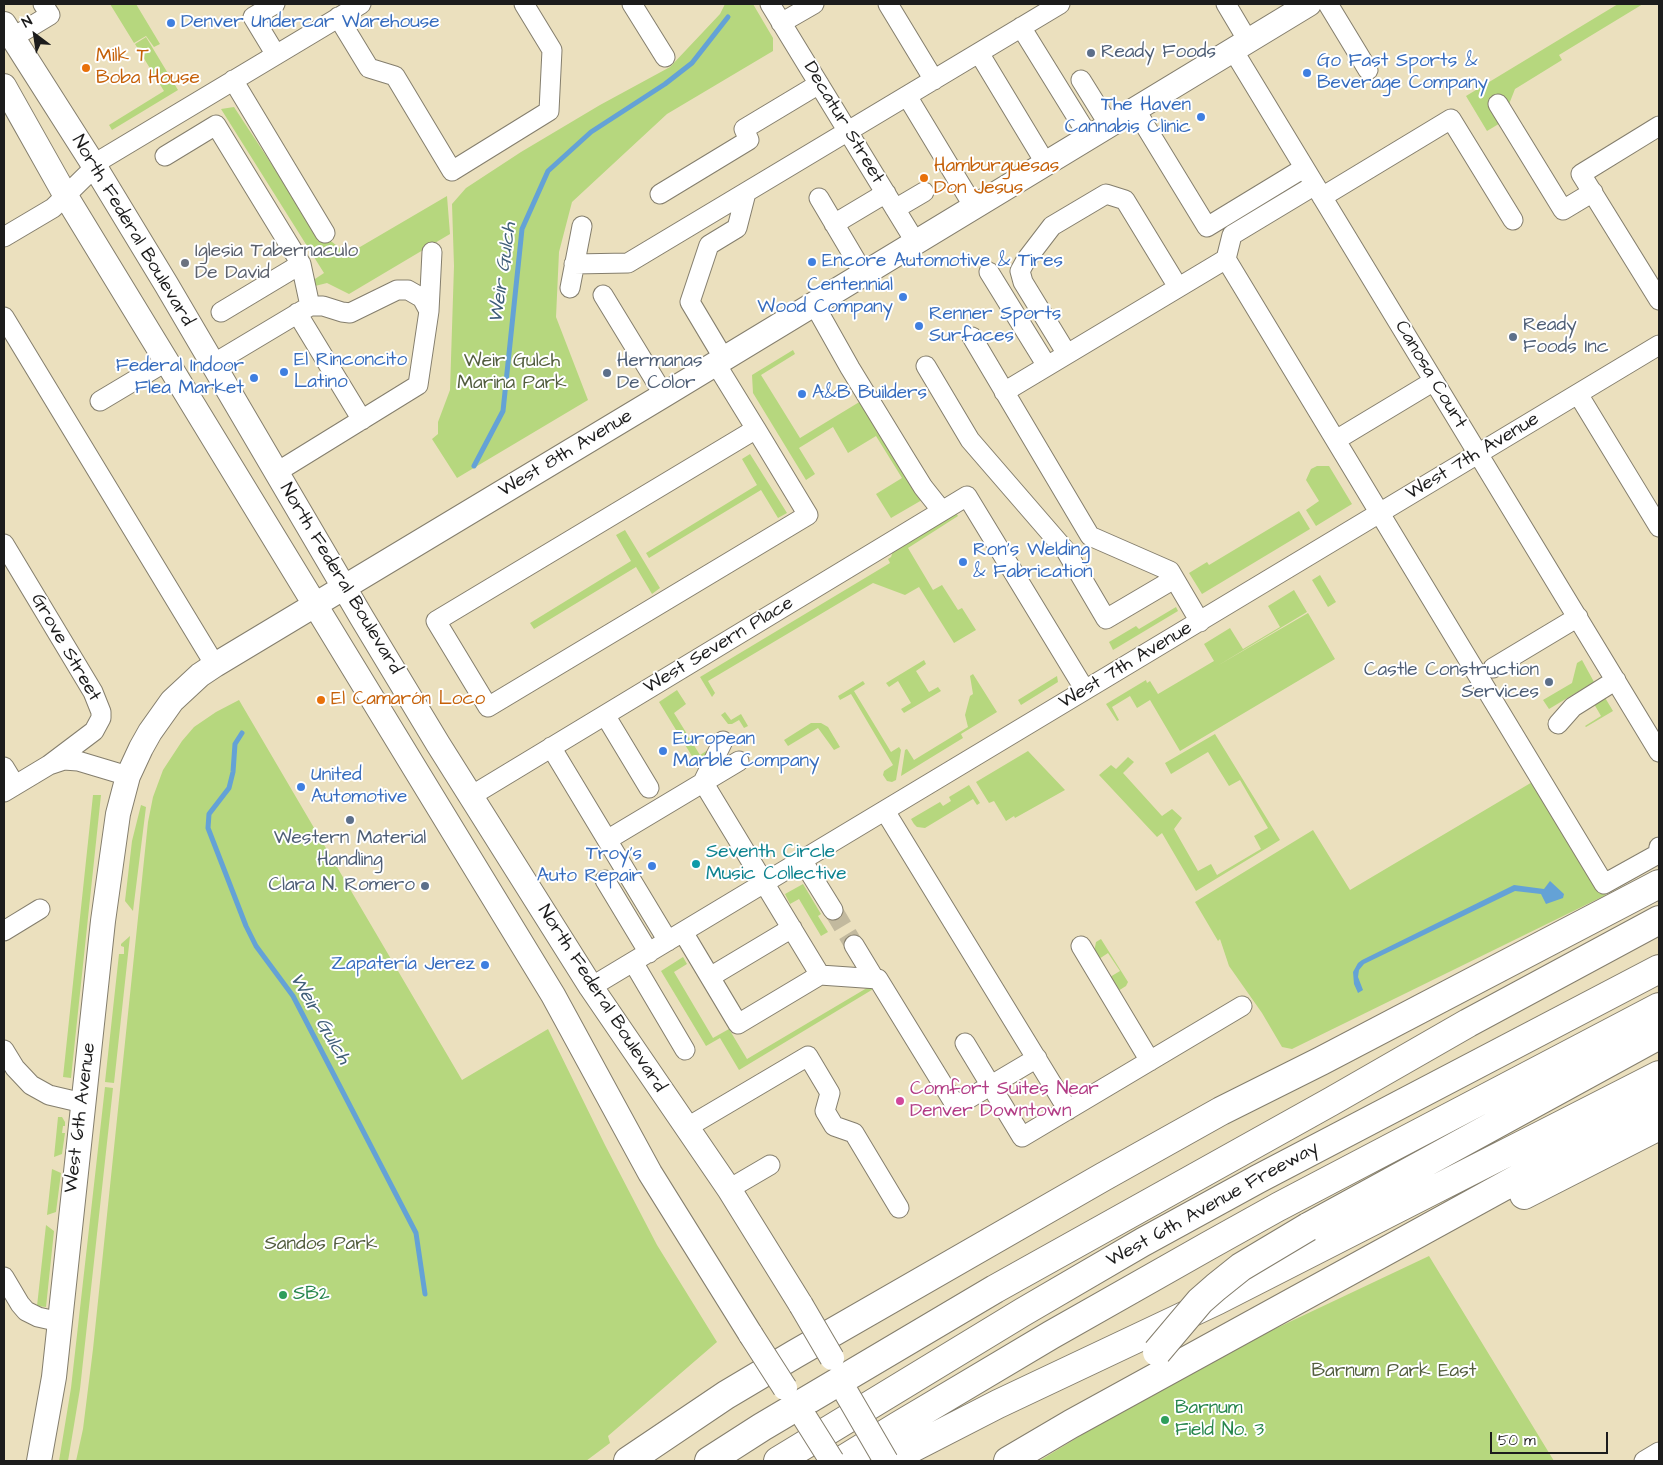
<!DOCTYPE html>
<html>
<head>
<meta charset="utf-8">
<style>
  body { margin:0 }
  #map { position:relative; width:1663px; height:1465px; overflow:hidden; background:#ebe0be; font-family:"Architects Daughter",sans-serif }
  canvas { display:block }
  .frame { position:absolute; inset:0; border:5px solid #1c1c1c; pointer-events:none }
  .north { position:absolute; left:10px; top:10px; width:50px; height:50px; -webkit-text-stroke:4px #fff; paint-order:stroke; rotate:329deg; font-size:14px; font-weight:700; line-height:20px; text-align:center; color:#1c1c1c }
  .north::after { content:''; display:block; margin:auto; width:18px; height:22px; background:#1c1c1c; clip-path:polygon(50% 0,100% 100%,50% 72%,0 100%) }
  .scale { position:absolute; left:1490px; top:1432px; width:118px; height:22px; box-sizing:border-box; border:2px solid #1c1c1c; border-top:0; padding-left:6px; font-size:15px; line-height:18px; white-space:nowrap; color:#1c1c1c; -webkit-text-stroke:4px #fff; paint-order:stroke }
</style>
</head>
<body>
<div id="map">
<canvas width="1663" height="1465"></canvas>
<div class="frame"></div>
<div class="north">N</div>
<div class="scale">50 m</div>
</div>
<script>
const ctx = document.querySelector('canvas').getContext('2d');
ctx.lineJoin = 'round';
function paint(path, color) { ctx.fillStyle = color; ctx.fill(path, 'evenodd'); }
const poly = rows => new Path2D(rows.map(r => 'M' + r).join(''));
function trace(path, color, width, dash) { ctx.strokeStyle = color; ctx.lineWidth = width; ctx.lineCap = dash ? 'butt' : 'round'; ctx.setLineDash(dash || []); ctx.stroke(path); }
function drawText(font, color, halo, rows, align = 'center') {
  ctx.font = font + ' "Architects Daughter",sans-serif'; ctx.lineWidth = 4; ctx.setLineDash([]); ctx.textBaseline = 'middle'; ctx.strokeStyle = halo; ctx.fillStyle = color; for (const [text, x, y, turn = 0] of rows) {
    ctx.save(); ctx.translate(x, y); ctx.rotate((+turn || 0) * Math.PI / 180); ctx.textAlign = isNaN(turn) ? turn : align; if (halo) ctx.strokeText(text, 0, 0); ctx.fillText(text, 0, 0); ctx.restore();
  }
}
const green = poly([
  [110,4,136,4,160,44,154,47,146,36,134,43],
  [725,4,753,4,773,38,773,51,667,114,572,202,559,252,556,317,588,400,457,478,432,439,438,434,438,422,450,390,454,266,452,204,466,188,521,152,600,105,670,67,720,14],
  [1618,4,1643,4,1559,55,1562,60,1515,89,1502,122,1487,131,1466,96],
  [146,37,178,90,112,130,109,125,164,91,135,44],
  [234,107,307,218,324,236,348,254,447,196,450,234,349,294,327,283,315,286,312,281,324,273,221,109],
  [793,350,795,354,761,375,800,438,861,401,922,500,891,518,876,494,902,478,876,436,848,453,833,427,799,448,815,474,806,480,753,393,752,375],
  [750,454,787,513,778,518,761,490,649,558,646,553,757,485,742,459],
  [1317,466,1329,466,1352,504,1316,526,1306,510,1319,501,1306,480,1311,469],
  [955,511,958,516,908,548,933,590,942,585,958,610,962,608,976,630,954,643,919,587,905,595,873,583,708,681,715,693,712,697,700,677,890,563,888,559,891,557,894,548],
  [1299,511,1310,529,1202,594,1189,573,1207,562,1209,565],
  [625,530,660,588,652,594,636,567,534,629,530,623,631,561,616,535],
  [1320,575,1336,602,1328,607,1312,580],
  [1294,590,1307,612,1217,666,1308,613,1335,659,1180,751,1150,700,1137,708,1130,696,1112,707,1119,720,1117,721,1106,704,1146,680,1147,683,1150,681,1158,694,1214,661,1204,644,1230,628,1243,649,1280,627,1268,606],
  [1176,607,1178,611,1113,650,1109,642,1136,626,1139,629],
  [924,660,926,664,916,671,929,692,938,687,941,691,904,713,901,709,911,703,898,681,889,687,886,683],
  [1582,660,1594,682,1549,709,1543,700,1572,683,1577,663],
  [973,674,997,712,961,734,963,738,901,776,905,750,907,749,914,760,968,727,965,715,970,696,973,694,970,676],
  [1057,676,1058,682,1021,705,1018,700],
  [863,681,865,684,854,691,891,752,899,747,901,750,896,780,892,782,887,781,883,775,884,771,893,765,851,694,840,700,838,696],
  [677,690,686,704,674,713,700,755,711,748,701,771,659,702],
  [1601,691,1613,711,1586,727,1585,726,1601,716,1590,697],
  [239,700,462,1080,548,1029,605,1145,657,1245,717,1342,608,1436,610,1443,586,1461,76,1461,83,1429,93,1349,148,822,153,797,163,770,182,741,194,727,216,712],
  [725,712,731,720,741,714,748,726,744,728,739,720,732,724,728,724,721,715],
  [811,723,821,723,828,727,840,747,834,750,818,728,788,746,784,740],
  [1215,734,1280,840,1196,891,1162,833,1157,837,1099,775,1111,765,1116,769,1128,757,1134,762,1123,773,1162,816,1172,809,1182,818,1174,829,1198,871,1211,864,1217,875,1261,849,1254,836,1268,828,1240,780,1229,786,1208,752,1171,774,1165,763],
  [1028,751,1065,790,1015,818,1014,816,1006,821,994,801,989,803,976,782],
  [1534,781,1606,895,1292,1049,1282,1047,1262,1013,1229,966,1220,939,1218,941,1195,902,1313,830,1350,890],
  [969,785,980,803,977,805,973,799,925,828,917,827,914,824,911,819,940,802,943,806,951,801,949,797],
  [93,795,101,795,71,1078,63,1077],
  [141,805,146,807,133,911,125,901,132,841],
  [803,884,821,914,818,916,828,932,821,936,799,899,790,904,785,894],
  [130,936,114,1083,105,1082,119,954,124,954,124,947,121,946,121,944],
  [1101,939,1128,982,1126,986,1118,991,1110,977,1120,971,1108,953,1099,959,1094,952,1096,942],
  [683,957,687,964,674,972,713,1038,729,1029,747,1059,877,982,875,988,739,1070,720,1038,706,1046,661,971],
  [105,1087,113,1088,80,1389,68,1461,59,1461,71,1388],
  [58,1117,62,1117,65,1122,65,1126,63,1126,62,1133,65,1133,62,1154,54,1157],
  [52,1169,61,1173,56,1212,47,1215],
  [46,1225,54,1231,46,1307,37,1306],
  [1429,1256,1554,1461,1039,1461,1190,1369]
]);
const water = poly([
  [1550,881,1564,894,1563,898,1546,904,1541,894,1515,891,1364,964,1359,970,1358,977,1363,990,1358,993,1354,984,1353,972,1358,963,1362,960,1514,885,1544,889]
]);
const stream = poly([
  [474,466,503,411,522,229,548,171,591,132,665,84,692,63,728,17],
  [242,733,235,744,233,772,229,788,209,814,208,828,246,926,256,946,293,996,416,1233,425,1294]
]);
const minorTunnel = poly([
  [833,910,854,945]
]);
const minor = poly([
  [275,4,253,17,276,55],
  [632,4,665,57],
  [770,4,916,243],
  [888,4,934,80],
  [1226,4,1248,41],
  [1328,4,1368,70],
  [338,17,369,68,395,76,452,171,549,111,552,50,524,4],
  [781,23,814,4],
  [1021,27,1089,137],
  [12,38,50,15,43,4],
  [1233,50,1659,752],
  [979,53,1046,164],
  [233,80,325,233],
  [1081,80,1109,125],
  [907,96,974,207],
  [1498,104,1563,210,1593,192],
  [1135,109,1207,227,1304,168],
  [1659,126,1581,174,1659,300],
  [165,156,216,125,301,264,221,312],
  [660,194,749,140,744,129,819,84],
  [1322,197,1451,119,1513,220],
  [819,198,864,274],
  [895,209,924,192],
  [834,224,886,193],
  [4,237,53,208,104,158,361,4],
  [1226,259,1604,884,1658,854,1659,847],
  [301,264,310,306],
  [574,264,628,263,1060,4],
  [989,272,1047,366],
  [570,288,582,226],
  [603,295,664,395],
  [814,304,850,368,905,458,923,487,942,511],
  [297,313,362,420],
  [4,317,215,665],
  [972,337,1090,536,1170,571,1200,622],
  [1067,354,1023,282,1020,271,1026,260,1052,226,1106,194,1125,200,1178,287],
  [724,359,690,302,709,245,737,228,746,193],
  [213,364,310,306,323,306,342,312,350,313,397,290,408,290,422,298,429,311],
  [716,364,756,429],
  [926,366,970,440,1066,551,1106,619,1174,579],
  [1004,392,1226,259,1232,235,1315,185],
  [1578,394,1659,527],
  [100,401,167,361],
  [756,429,808,515,488,707,436,621,756,429],
  [1336,440,1434,381],
  [277,472,418,385,429,311,432,252],
  [4,544,93,692,101,712,101,718,94,731,49,765],
  [1493,668,1578,617],
  [605,715,649,788],
  [1558,724,1573,707,1616,680],
  [723,741,703,782,820,975],
  [551,747,668,941],
  [4,767,15,785],
  [4,792,49,765,64,760,78,761,128,776],
  [471,796,967,496,1085,690],
  [885,811,1068,1110],
  [607,840,739,761],
  [802,860,833,910],
  [605,880,649,953],
  [4,931,40,909],
  [683,932,738,1024,820,975,878,979,956,1106,1037,1058],
  [854,945,874,978],
  [1081,946,1150,1061],
  [633,962,685,1050],
  [710,977,792,928],
  [591,987,1659,345],
  [965,1043,1022,1137,1242,1006],
  [4,1050,15,1068,31,1085,49,1095,83,1103],
  [686,1128,808,1056,830,1093,825,1111,834,1126,854,1133,899,1208],
  [729,1189,770,1165],
  [4,1277,20,1304,26,1311,38,1317,60,1322],
  [1644,1461,1659,1452]
]);
const major = poly([
  [4,24,95,167,166,284,362,618,438,744,591,987,729,1189,801,1305],
  [4,86,67,198,553,995,650,1173,751,1335],
  [39,1461,54,1377,103,921,118,814,128,776,141,748,150,732,172,701,200,675,215,665,664,395,1309,4]
]);
const highway = poly([
  [1524,1195,1659,1126],
  [1308,1227,1659,1035],
  [628,1461,726,1395,795,1354,1103,1177,1221,1111,1321,1061,1659,884],
  [709,1461,762,1427,995,1289,1332,1101,1468,1023,1659,920],
  [778,1461,1023,1312,1143,1242,1258,1179,1659,969],
  [841,1461,898,1426,1051,1335,1208,1246,1278,1207,1659,1007],
  [887,1461,998,1404,1218,1300,1659,1075],
  [1008,1461,1071,1424,1659,1101]
]);
const majorBridge = poly([
  [801,1305,832,1358],
  [751,1335,785,1388],
  [847,1394,886,1461],
  [805,1418,832,1461]
]);
const highwayBridge = poly([
  [1157,1352,1200,1301,1216,1287,1241,1267,1308,1227]
]);
const markers = [
  [171,23,5,"#3f7fe0"],
  [1091,53,5,"#5c6f8a"],
  [86,68,5,"#e8710a"],
  [1307,73,5,"#3f7fe0"],
  [1201,117,5,"#3f7fe0"],
  [924,178,5,"#e8710a"],
  [812,262,5,"#3f7fe0"],
  [185,263,5,"#6b7280"],
  [903,297,5,"#3f7fe0"],
  [919,326,5,"#3f7fe0"],
  [1513,337,5,"#5c6f8a"],
  [284,372,5,"#3f7fe0"],
  [607,373,5,"#5c6f8a"],
  [254,378,5,"#3f7fe0"],
  [802,394,5,"#3f7fe0"],
  [963,562,5,"#3f7fe0"],
  [1549,682,5,"#5c6f8a"],
  [321,700,5,"#e8710a"],
  [663,751,5,"#3f7fe0"],
  [301,787,5,"#3f7fe0"],
  [350,820,5,"#5c6f8a"],
  [696,864,5,"#0f9aa8"],
  [652,866,5,"#3f7fe0"],
  [425,886,5,"#5c6f8a"],
  [485,965,5,"#3f7fe0"],
  [900,1101,5,"#d1479c"],
  [283,1295,5,"#2e9e5b"],
  [1165,1420,5,"#2e9e5b"]
];
const shopNames = [
  ["Denver Undercar Warehouse",181,23],
  ["Go Fast Sports &",1317,62],
  ["Beverage Company",1317,84],
  ["The Haven",1191,106,"right"],
  ["Cannabis Clinic",1191,128,"right"],
  ["Encore Automotive & Tires",822,262],
  ["Centennial",893,286,"right"],
  ["Wood Company",893,308,"right"],
  ["Renner Sports",929,315],
  ["Surfaces",929,337],
  ["El Rinconcito",294,361],
  ["Latino",294,383],
  ["Federal Indoor",244,367,"right"],
  ["Flea Market",244,389,"right"],
  ["A&B Builders",812,394],
  ["Ron's Welding",973,551],
  ["& Fabrication",973,573],
  ["European",673,740],
  ["Marble Company",673,762],
  ["United",311,776],
  ["Automotive",311,798],
  ["Troy's",642,855,"right"],
  ["Auto Repair",642,877,"right"],
  ["Zapatería Jerez",475,965,"right"]
];
const serviceNames = [
  ["Ready Foods",1101,53],
  ["Ready",1523,326],
  ["Foods Inc",1523,348],
  ["Hermanas",617,362],
  ["De Color",617,384],
  ["Castle Construction",1539,671,"right"],
  ["Services",1539,693,"right"],
  ["Western Material",350,839,"center"],
  ["Handling",350,861,"center"],
  ["Clara N. Romero",415,886,"right"]
];
const foodNames = [
  ["Milk T",96,57],
  ["Boba House",96,79],
  ["Hamburguesas",934,167],
  ["Don Jesus",934,189],
  ["El Camarón Loco",331,700]
];
const streetNames = [
  ["Decatur Street",843,123,59],
  ["North Federal Boulevard",132,231,59],
  ["Canosa Court",1430,375,59],
  ["West 8th Avenue",566,454,-31],
  ["West 7th Avenue",1473,457,-31],
  ["North Federal Boulevard",340,579,59],
  ["West Severn Place",719,646,-31],
  ["Grove Street",65,648,60],
  ["West 7th Avenue",1126,666,-31],
  ["North Federal Boulevard",601,999,57],
  ["West 6th Avenue",81,1118,-83],
  ["West 6th Avenue Freeway",1213,1205,-29]
];
const worshipNames = [
  ["Iglesia Tabernaculo",195,252],
  ["De David",195,274]
];
const parkNames = [
  ["Weir Gulch",512,362],
  ["Marina Park",512,384],
  ["Sandos Park",321,1245],
  ["Barnum Park East",1394,1372]
];
const cultureNames = [
  ["Seventh Circle",706,853],
  ["Music Collective",706,875]
];
const hotelNames = [
  ["Comfort Suites Near",910,1090],
  ["Denver Downtown",910,1112]
];
const leisureNames = [
  ["SB2",293,1295],
  ["Barnum",1175,1409],
  ["Field No. 3",1175,1431]
];
const waterNames = [
  ["Weir Gulch",504,273,-82],
  ["Weir Gulch",319,1019,60]
];
paint(green, '#b6d77e');
paint(water, '#64a2d6');
trace(stream, '#64a2d6', 5);
trace(minorTunnel, '#c2b99e', 19, [19, 9]);
trace(minor, '#847e6d', 21);
trace(major, '#847e6d', 26);
trace(highway, '#847e6d', 30);
trace(minor, '#fff', 19);
trace(major, '#fff', 24);
trace(highway, '#fff', 28);
trace(majorBridge, '#847e6d', 26, []);
trace(highwayBridge, '#847e6d', 30, []);
trace(majorBridge, '#fff', 24);
trace(highwayBridge, '#fff', 28);
for (const [x, y, r, color] of markers) { const dot = new Path2D(); dot.arc(x, y, r, 0, 2 * Math.PI); ctx.fillStyle = color; ctx.fill(dot); trace(dot, '#fff', 2); }
drawText('19px', '#366cbe', '#fff', shopNames, 'left');
drawText('19px', '#4e5e75', '#fff', serviceNames, 'left');
drawText('19px', '#c56008', '#fff', foodNames, 'left');
drawText('19px', '#1c1c1c', '#fff', streetNames);
drawText('19px', '#5b616d', '#fff', worshipNames, 'left');
drawText('19px', '#525d3e', '#fff', parkNames);
drawText('19px', '#0d838f', '#fff', cultureNames, 'left');
drawText('19px', '#b23c85', '#fff', hotelNames, 'left');
drawText('19px', '#27864d', '#fff', leisureNames, 'left');
drawText('italic 20px', '#405f79', '#fff', waterNames);
</script>
</body>
</html>
